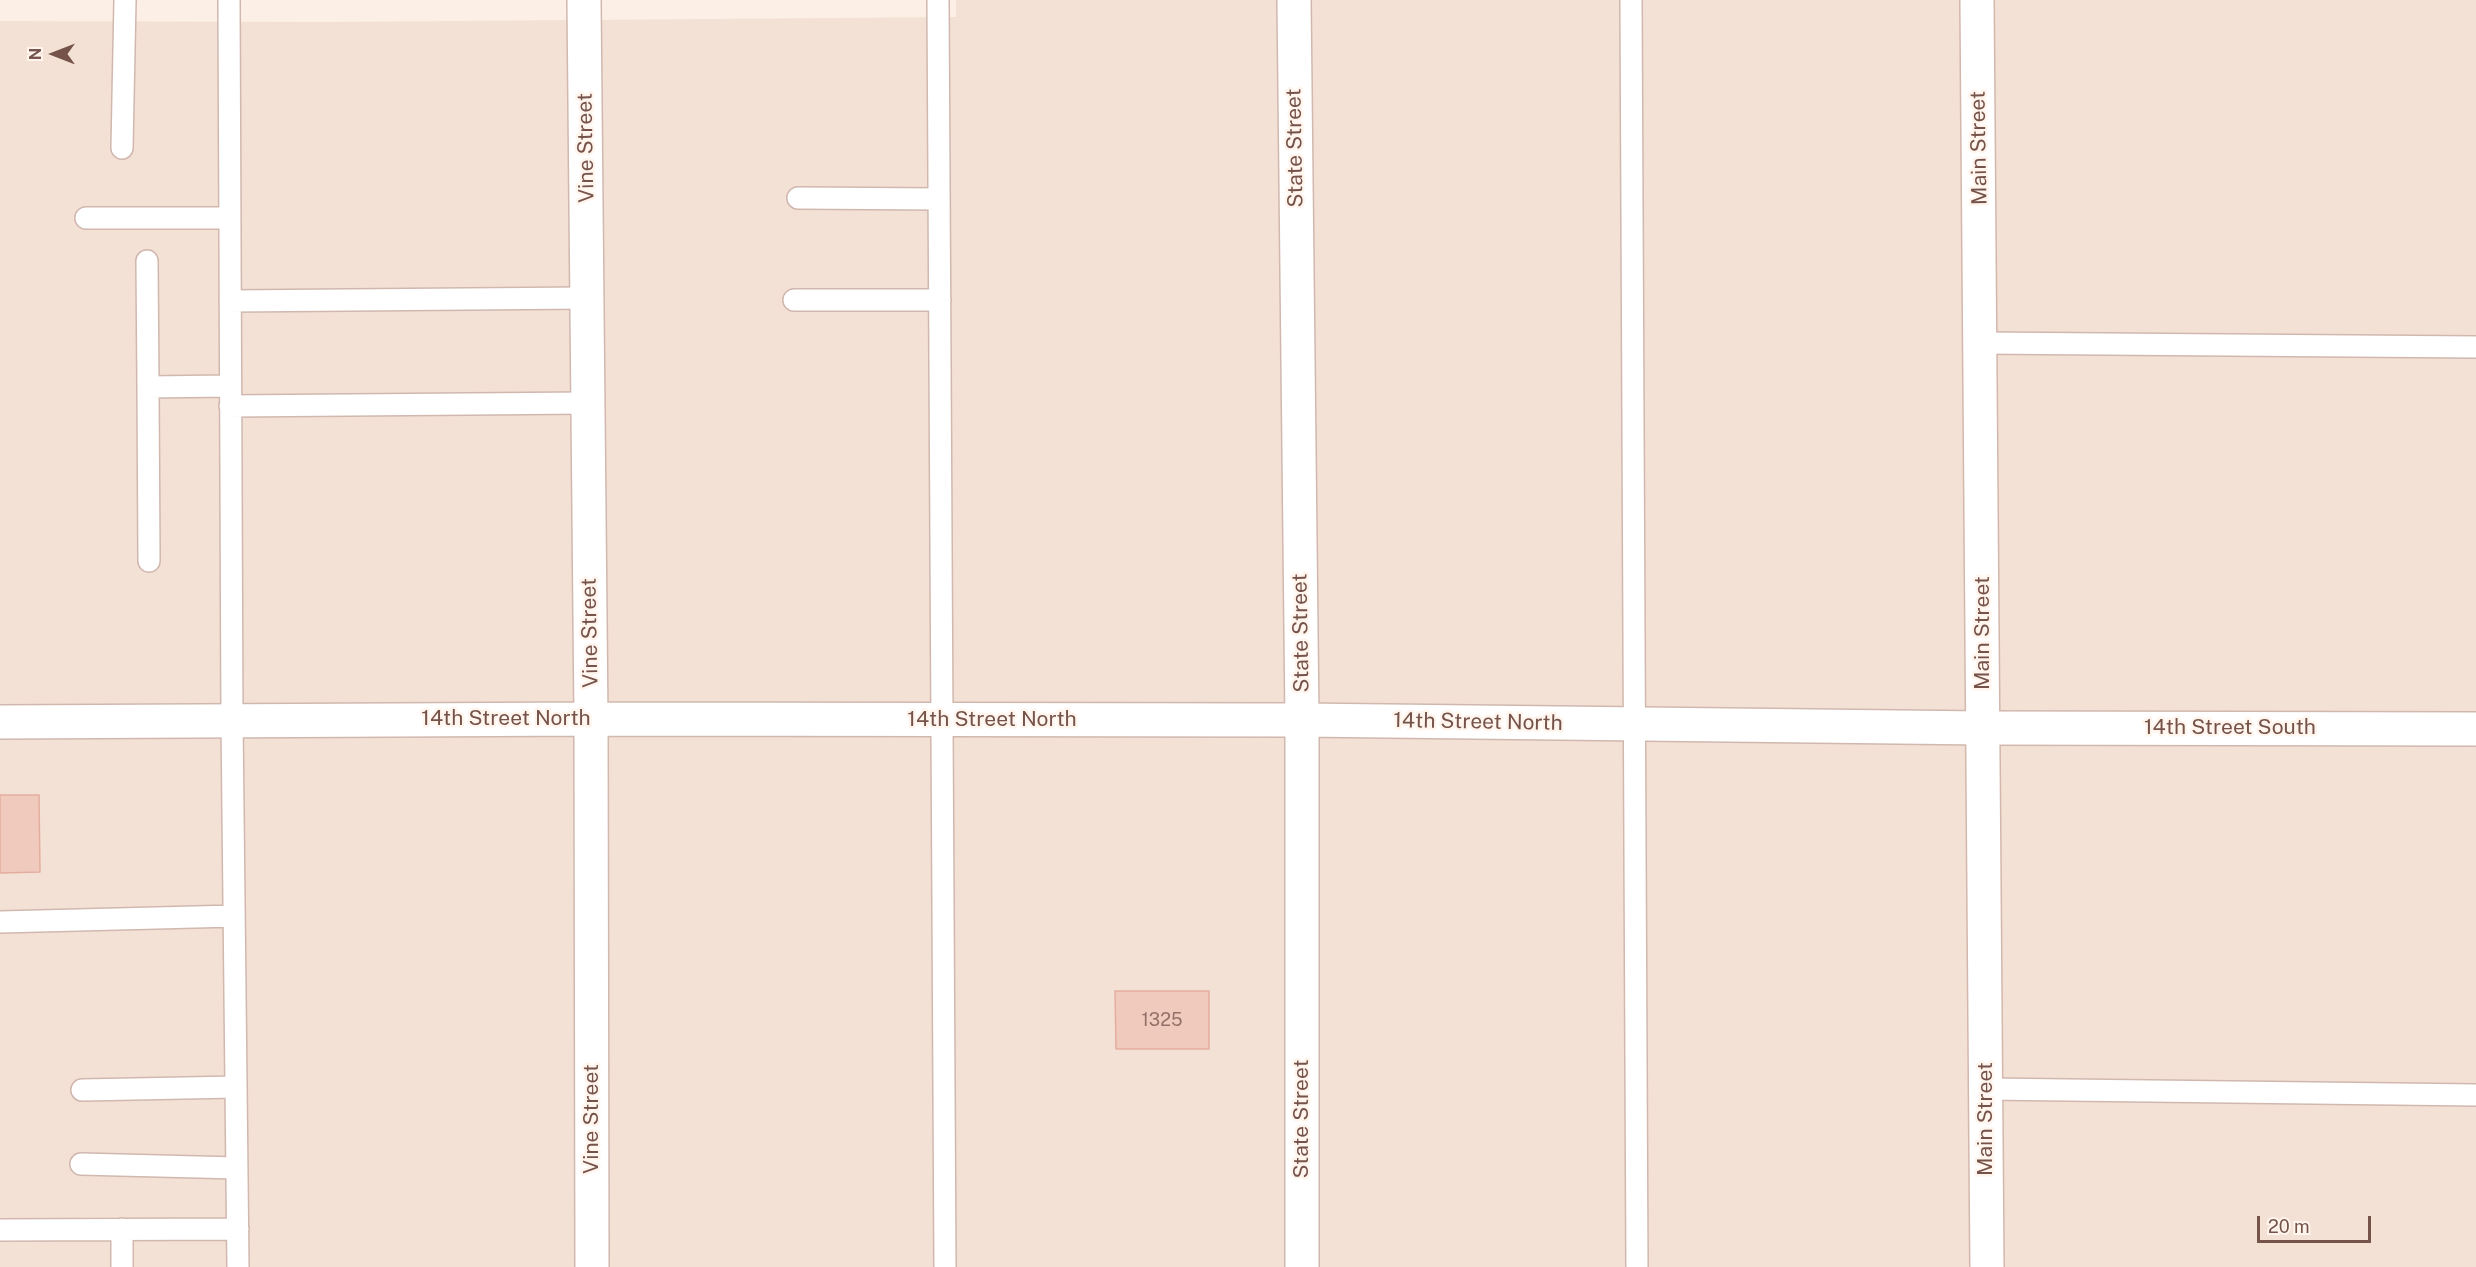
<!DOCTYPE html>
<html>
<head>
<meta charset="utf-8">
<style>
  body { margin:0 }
  #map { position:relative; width:2476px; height:1267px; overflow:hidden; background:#fcf0e6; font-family:"Public Sans",sans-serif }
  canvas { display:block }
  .north { position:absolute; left:24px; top:24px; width:60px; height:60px; -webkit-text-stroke:4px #fff5ed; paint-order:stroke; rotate:270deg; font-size:16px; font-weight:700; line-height:24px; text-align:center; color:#75534b }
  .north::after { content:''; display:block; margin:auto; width:21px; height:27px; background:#75534b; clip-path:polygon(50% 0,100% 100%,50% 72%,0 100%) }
  .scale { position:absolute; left:2257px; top:1216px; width:114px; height:27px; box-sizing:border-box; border:3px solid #75534b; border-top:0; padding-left:8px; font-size:18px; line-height:21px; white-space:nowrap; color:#75534b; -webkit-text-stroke:4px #fff5ed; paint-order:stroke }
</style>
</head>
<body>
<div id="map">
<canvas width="2476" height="1267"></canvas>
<div class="north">N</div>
<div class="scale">20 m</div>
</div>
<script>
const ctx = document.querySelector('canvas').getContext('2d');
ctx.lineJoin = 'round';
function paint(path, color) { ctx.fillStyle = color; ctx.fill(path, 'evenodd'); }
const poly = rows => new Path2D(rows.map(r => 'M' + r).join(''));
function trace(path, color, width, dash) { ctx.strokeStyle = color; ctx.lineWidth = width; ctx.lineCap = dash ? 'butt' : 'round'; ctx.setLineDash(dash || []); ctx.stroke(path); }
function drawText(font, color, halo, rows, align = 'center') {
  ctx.font = font + ' "Public Sans",sans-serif'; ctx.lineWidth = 5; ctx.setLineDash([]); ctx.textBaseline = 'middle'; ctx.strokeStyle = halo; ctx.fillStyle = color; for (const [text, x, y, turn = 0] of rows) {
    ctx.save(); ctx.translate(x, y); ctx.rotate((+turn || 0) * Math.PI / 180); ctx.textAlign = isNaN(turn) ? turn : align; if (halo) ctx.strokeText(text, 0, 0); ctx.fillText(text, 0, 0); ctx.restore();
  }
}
const residential = poly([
  [956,0,2476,0,2476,1267,0,1267,0,21,323,22,956,17]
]);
const building = poly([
  [0,795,39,795,40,872,0,873,0,795],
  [1115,991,1209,991,1209,1049,1116,1049,1115,991]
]);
const lane = poly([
  [229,0,232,720,238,1267],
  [938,0,945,1267],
  [1631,0,1637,1267],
  [122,148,125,0],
  [798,198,939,199],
  [86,218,229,218],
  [147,261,148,387],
  [794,300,940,300],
  [230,301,587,298],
  [1981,343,2476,347],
  [230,406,588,403],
  [149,561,148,387,230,386],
  [0,922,234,916],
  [1986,1089,2476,1095],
  [82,1090,236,1087],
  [81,1164,237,1168],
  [0,1230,238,1229],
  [122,1267,122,1229]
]);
const street = poly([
  [584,0,591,719,592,1267],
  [1294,0,1302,720,1302,1267],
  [0,722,591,719,1302,720,1984,728,2476,729]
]);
const secondary = poly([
  [1977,0,1987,1267]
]);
const numberNames = [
  ["1325",1162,1020]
];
const streetNames = [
  ["Vine Street",586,148,-91],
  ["State Street",1295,148,-91],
  ["Main Street",1979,148,-91],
  ["Vine Street",590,633,-91],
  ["State Street",1301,633,-91],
  ["Main Street",1983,633,-90],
  ["14th Street North",506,719],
  ["14th Street North",992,720],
  ["14th Street North",1478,722,1],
  ["14th Street South",2230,728],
  ["Vine Street",592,1119,-90],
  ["State Street",1302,1119,-90],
  ["Main Street",1986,1119,-90]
];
paint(residential, '#f4e1d5');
paint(building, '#f1cabe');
trace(building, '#e3ae9f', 1.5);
trace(lane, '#d0b8af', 24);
trace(street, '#d0b8af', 36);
trace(secondary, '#d3b7ad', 36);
trace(lane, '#fff', 21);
trace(street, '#fff', 33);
trace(secondary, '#fff', 33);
drawText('18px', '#947168', null, numberNames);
drawText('21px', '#75534b', '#fff5ed', streetNames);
</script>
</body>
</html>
